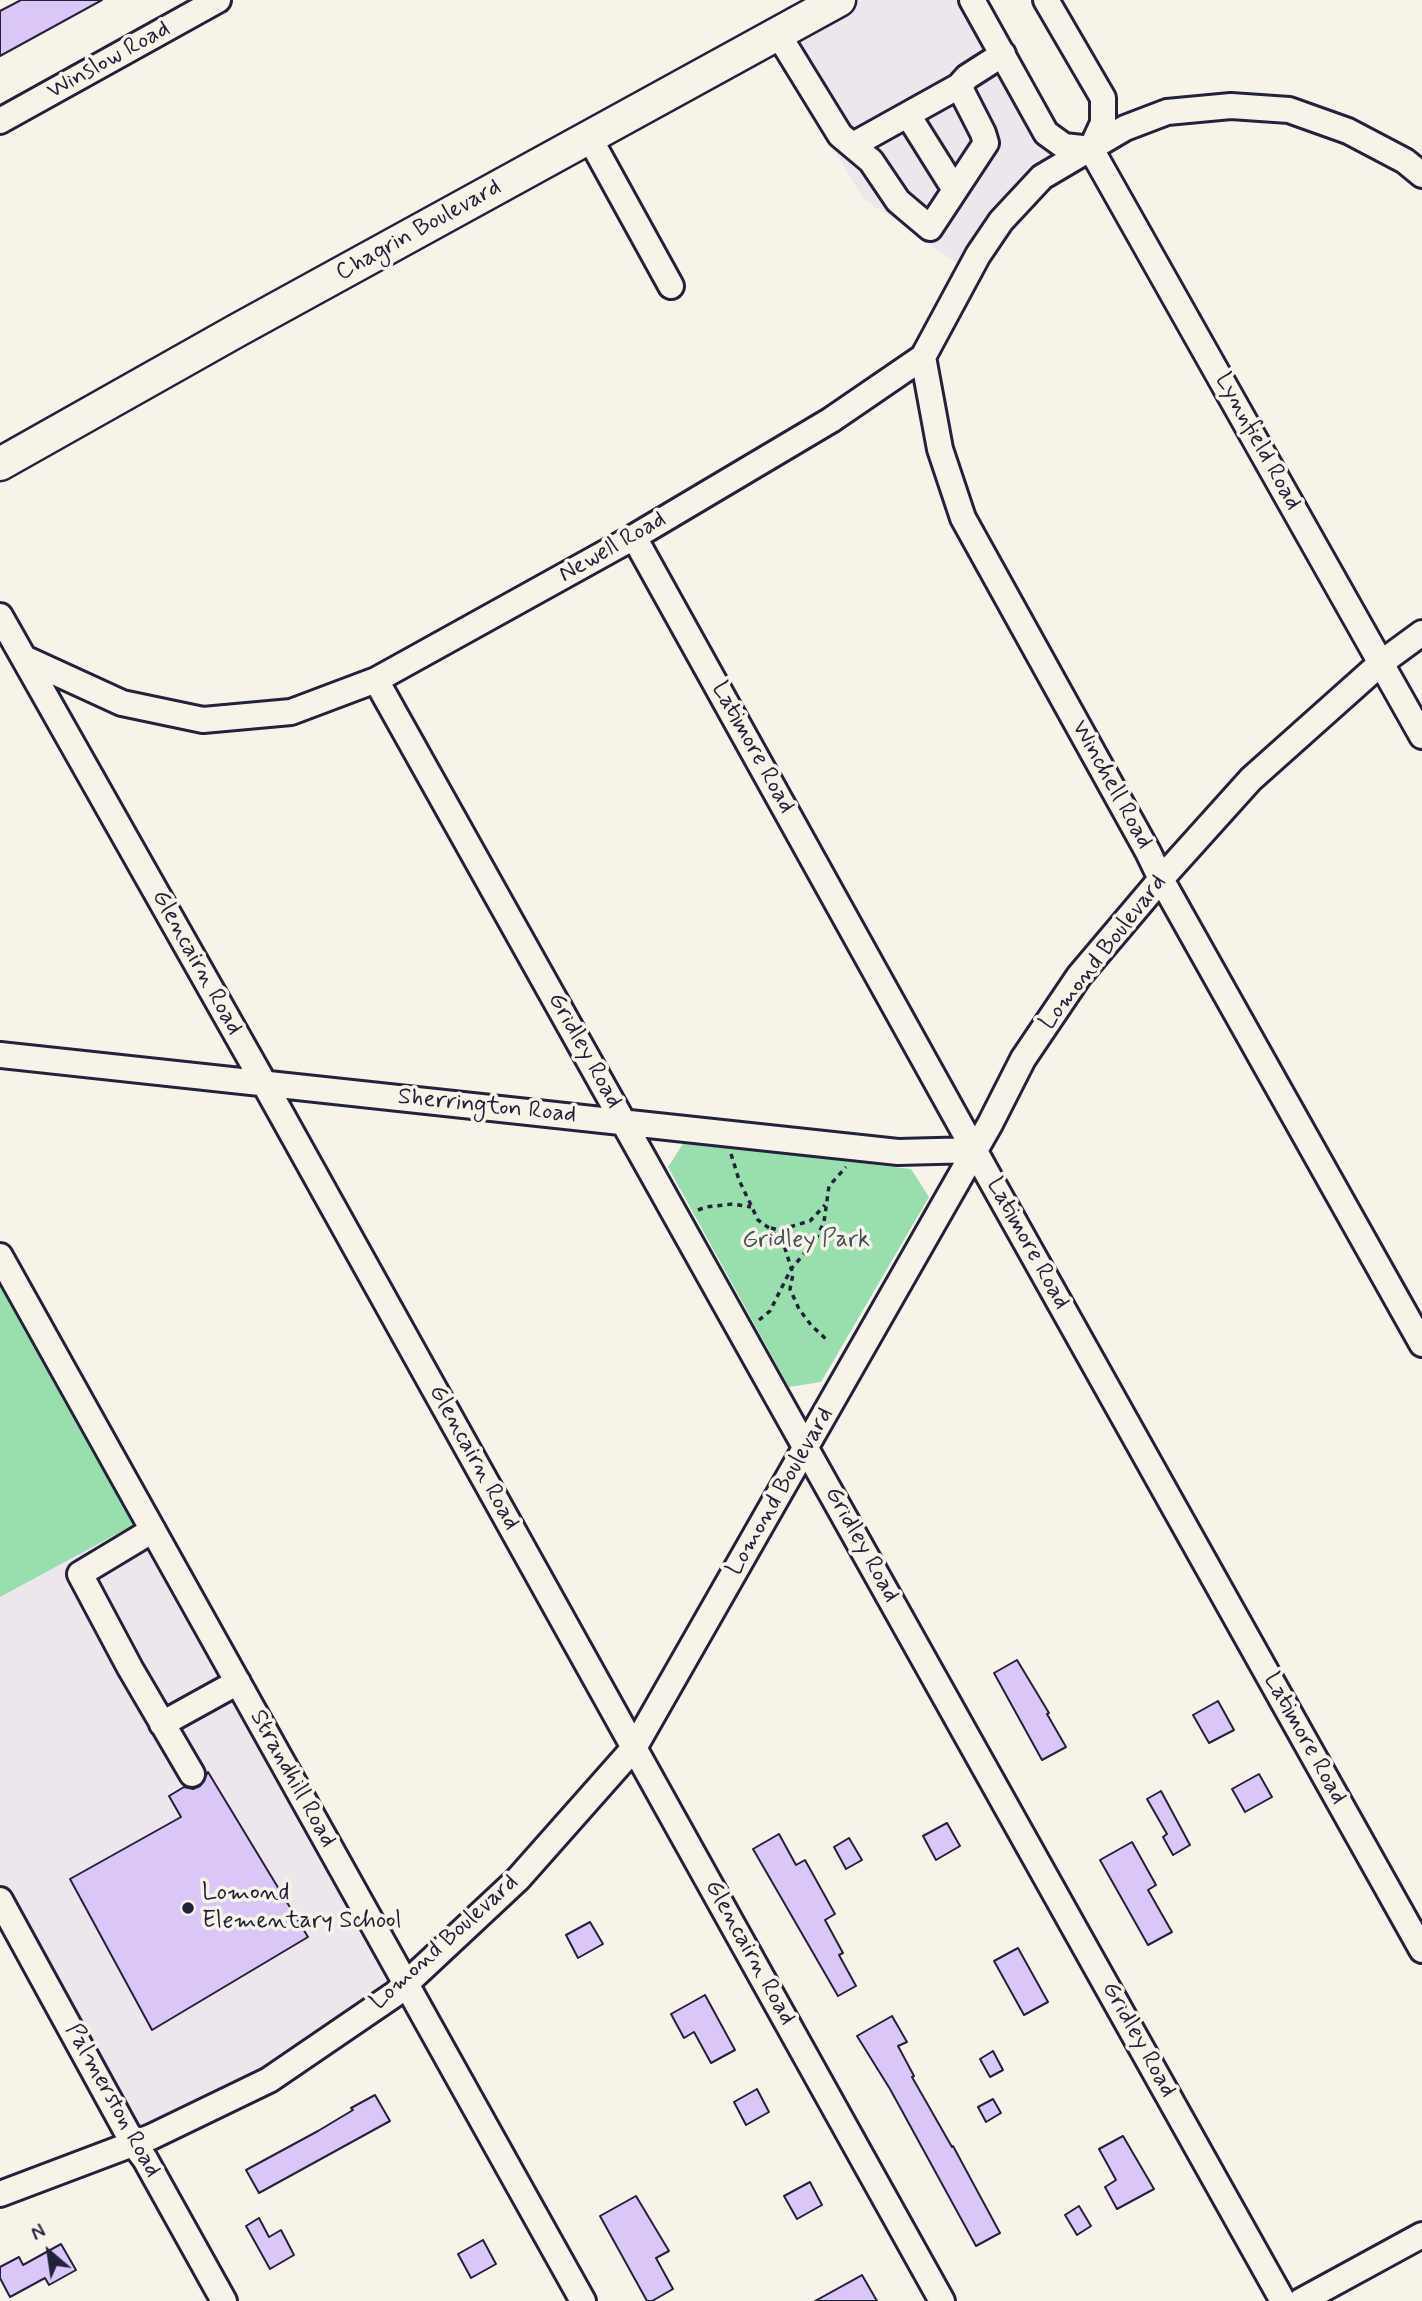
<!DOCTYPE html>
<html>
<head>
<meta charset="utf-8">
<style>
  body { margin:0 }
  #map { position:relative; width:1422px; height:2301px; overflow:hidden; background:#f7f3e8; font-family:Mynerve,sans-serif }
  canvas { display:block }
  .north { position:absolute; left:14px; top:2217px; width:70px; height:70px; -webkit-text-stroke:5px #f7f3e8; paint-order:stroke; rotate:331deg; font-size:19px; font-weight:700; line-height:28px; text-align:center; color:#22223b }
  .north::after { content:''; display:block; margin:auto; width:24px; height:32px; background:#22223b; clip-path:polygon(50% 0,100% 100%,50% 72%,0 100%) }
</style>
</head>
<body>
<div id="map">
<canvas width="1422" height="2301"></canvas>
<div class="north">N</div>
</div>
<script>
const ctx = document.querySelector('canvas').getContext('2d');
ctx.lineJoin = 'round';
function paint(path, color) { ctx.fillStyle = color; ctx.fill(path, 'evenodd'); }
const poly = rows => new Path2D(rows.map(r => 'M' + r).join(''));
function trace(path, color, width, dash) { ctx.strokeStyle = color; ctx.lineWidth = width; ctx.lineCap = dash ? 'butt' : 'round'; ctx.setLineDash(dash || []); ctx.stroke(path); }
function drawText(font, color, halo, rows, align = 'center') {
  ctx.font = font + ' Mynerve,sans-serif'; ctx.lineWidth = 7; ctx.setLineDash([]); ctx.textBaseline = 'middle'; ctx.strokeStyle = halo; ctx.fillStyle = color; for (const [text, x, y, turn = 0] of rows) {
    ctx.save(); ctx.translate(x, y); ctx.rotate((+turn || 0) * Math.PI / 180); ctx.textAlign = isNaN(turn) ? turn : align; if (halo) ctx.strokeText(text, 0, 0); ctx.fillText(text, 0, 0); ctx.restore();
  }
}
const built = poly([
  [838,0,972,0,1065,146,1059,166,969,272,863,198,768,39],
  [146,1518,406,1983,269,2080,133,2143,0,1900,0,1596]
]);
const green = poly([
  [684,1142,911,1169,929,1197,821,1382,789,1387,668,1167],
  [0,1279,146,1518,0,1597]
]);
const building = poly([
  [21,0,102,0,0,56,0,11,21,0],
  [1017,1660,1049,1713,1047,1714,1066,1747,1042,1760,994,1673,1017,1660],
  [1218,1701,1234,1730,1209,1743,1193,1715,1218,1701],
  [208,1772,308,1937,152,2030,70,1879,181,1817,169,1796,184,1787,193,1789,200,1786,208,1772],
  [1259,1774,1272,1797,1245,1812,1232,1789,1259,1774],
  [1161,1791,1190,1845,1173,1855,1163,1837,1167,1834,1147,1799,1161,1791],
  [947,1823,960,1846,936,1860,923,1836,947,1823],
  [779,1834,796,1865,805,1860,835,1914,825,1920,843,1953,839,1955,856,1986,838,1996,753,1849,779,1834],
  [849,1838,862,1860,846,1869,834,1847,849,1838],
  [1132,1842,1156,1885,1148,1890,1172,1932,1148,1945,1100,1860,1132,1842],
  [590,1922,603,1944,578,1958,566,1935,590,1922],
  [1018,1948,1048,2002,1024,2015,994,1961,1018,1948],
  [705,1995,735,2050,711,2063,694,2032,684,2038,671,2014,705,1995],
  [892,2016,907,2042,898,2046,914,2076,912,2077,952,2147,953,2146,1000,2233,976,2246,890,2089,857,2036,892,2016],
  [993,2051,1003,2070,990,2077,980,2059,993,2051],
  [757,2089,769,2112,746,2125,734,2102,757,2089],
  [375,2095,390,2121,259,2193,246,2170,318,2131,353,2110,351,2108,375,2095],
  [993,2099,1001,2113,986,2122,978,2107,993,2099],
  [1123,2136,1154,2189,1117,2209,1105,2187,1116,2180,1099,2149,1123,2136],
  [810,2182,822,2205,797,2219,784,2196,810,2182],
  [636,2196,669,2251,656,2258,673,2289,652,2301,647,2301,600,2216,636,2196],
  [1079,2206,1091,2226,1077,2235,1065,2215,1079,2206],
  [259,2218,269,2237,281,2230,294,2255,270,2269,246,2226,259,2218],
  [483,2240,496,2264,471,2278,458,2254,483,2240],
  [61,2244,76,2270,49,2285,45,2278,10,2297,0,2278,0,2267,19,2257,23,2265,61,2244],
  [862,2275,877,2301,815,2301,862,2275]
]);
const path = poly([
  [731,1154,739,1180,758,1220,769,1228,784,1245,793,1274,790,1289,799,1309,811,1325,827,1340],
  [698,1210,706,1207,733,1204,751,1207],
  [771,1228,779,1230,810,1221,825,1205],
  [759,1320,770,1311,791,1269,815,1241,824,1222,829,1186,846,1167]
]);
const minor = poly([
  [972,0,1046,133,1064,146,1091,149],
  [1046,0,1103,98,1103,123,1091,149],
  [778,34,840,135,871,161,898,201,930,228,986,143,983,133,959,86,967,77,1003,54],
  [908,115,955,190],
  [0,121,218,0],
  [589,137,671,286],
  [853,145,959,86],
  [1091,149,1422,736],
  [923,357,940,449,963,518,1148,852,1161,879,1422,1344],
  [634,537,987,1173,1422,1950],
  [0,616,264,1083,942,2301],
  [26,659,122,703,203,720,291,712,376,680,634,537,831,420,923,357,978,255,1001,221,1042,177,1125,128,1167,112,1231,106,1289,110,1348,131,1405,161,1422,175],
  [376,680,1283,2301],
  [0,1055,898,1152,975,1150],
  [0,1256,583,2301],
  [153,1530,80,1574,130,1668,192,1774],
  [162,1724,238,1682],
  [0,1900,133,2143,145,2159,224,2301],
  [0,2194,151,2137,269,2080,395,1994,518,1879,634,1748,990,1124,1023,1059,1079,976,1161,879,1251,779,1381,663,1422,633],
  [1301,2301,1422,2235]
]);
const major = poly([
  [0,464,236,331,839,0]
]);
const markers = [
  [188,1908,7,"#22223b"]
];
const streetNames = [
  ["Winslow Road",109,61,-29],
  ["Chagrin Boulevard",419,231,-29],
  ["Lynnfield Road",1257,442,61],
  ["Newell Road",613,548,-30],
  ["Latimore Road",752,748,61],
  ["Winchell Road",1111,785,61],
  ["Lomond Boulevard",1104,953,-52],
  ["Glencairn Road",196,963,61],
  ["Gridley Road",584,1051,61],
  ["Sherrington Road",487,1107,6],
  ["Latimore Road",1027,1244,61],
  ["Glencairn Road",473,1458,61],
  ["Lomond Boulevard",781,1492,-60],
  ["Gridley Road",861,1545,61],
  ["Latimore Road",1304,1739,61],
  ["Strandhill Road",292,1779,61],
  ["Lomond Boulevard",445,1943,-42],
  ["Glencairn Road",749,1953,61],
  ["Gridley Road",1138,2040,61],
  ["Palmerston Road",112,2101,61]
];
const parkNames = [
  ["Gridley Park",806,1241]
];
const poiNames = [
  ["Lomond",202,1894],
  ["Elementary School",202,1922]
];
paint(built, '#eee6ed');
paint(green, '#99dfad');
paint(building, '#dac7f8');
trace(building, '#22223b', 2);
trace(minor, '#22223b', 30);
trace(major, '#22223b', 37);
trace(path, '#22223b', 3.5, [5, 5]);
trace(minor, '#f7f3e8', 24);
trace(major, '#f7f3e8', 32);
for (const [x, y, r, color] of markers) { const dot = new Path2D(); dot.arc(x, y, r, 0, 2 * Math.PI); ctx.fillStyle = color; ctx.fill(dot); trace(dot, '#f7f3e8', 2.5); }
drawText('24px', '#22223b', '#f7f3e8', streetNames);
drawText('24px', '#405158', '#f7f3e8', parkNames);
drawText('24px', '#22223b', '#f7f3e8', poiNames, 'left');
</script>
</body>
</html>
